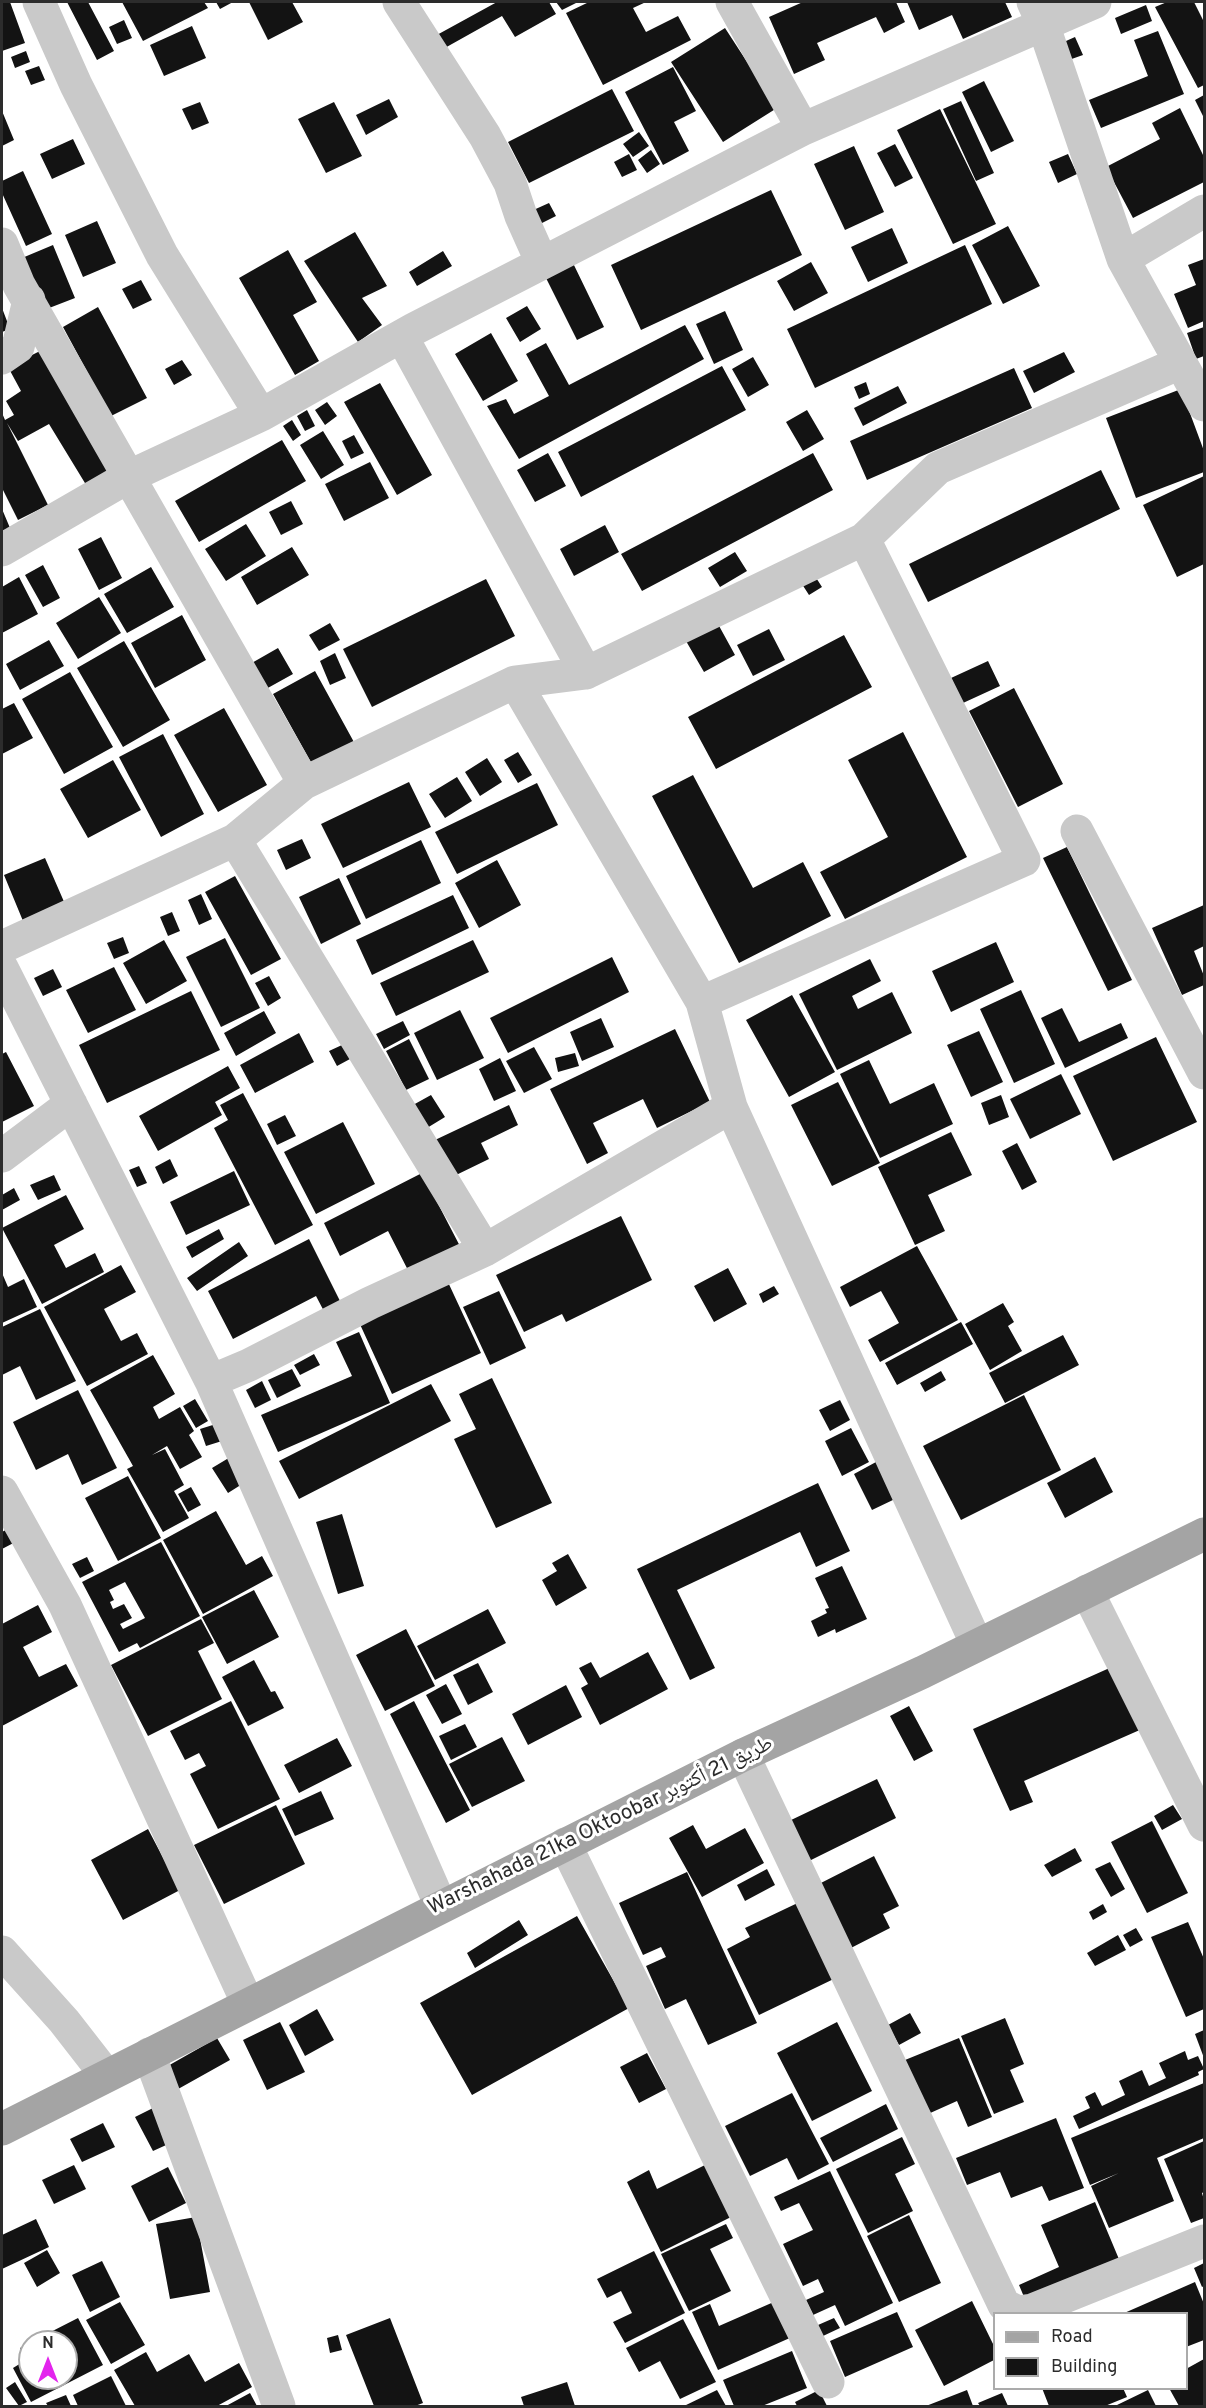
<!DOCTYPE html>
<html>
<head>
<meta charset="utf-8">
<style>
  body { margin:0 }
  #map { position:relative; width:1206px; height:2408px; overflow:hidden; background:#fff; font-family:Overpass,sans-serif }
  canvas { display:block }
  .frame { position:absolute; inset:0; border:3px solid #2c2c2c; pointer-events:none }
  .legend { position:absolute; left:993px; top:2312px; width:195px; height:78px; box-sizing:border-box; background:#fff; border:2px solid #ababab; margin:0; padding:8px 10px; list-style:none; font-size:18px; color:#2c2c2c }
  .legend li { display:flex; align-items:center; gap:12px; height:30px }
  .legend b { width:30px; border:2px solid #ababab }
  .north { position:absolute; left:18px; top:2330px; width:60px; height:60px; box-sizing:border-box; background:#fff; border:2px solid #ababab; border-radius:50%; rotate:0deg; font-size:16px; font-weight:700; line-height:24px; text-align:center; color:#2c2c2c }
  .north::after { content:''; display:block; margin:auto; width:21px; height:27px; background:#e324ed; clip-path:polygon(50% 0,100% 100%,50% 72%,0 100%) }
</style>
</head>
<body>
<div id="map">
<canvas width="1206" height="2408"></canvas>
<div class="frame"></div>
<ul class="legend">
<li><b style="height:8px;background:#a4a4a4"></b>Road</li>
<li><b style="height:16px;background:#131313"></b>Building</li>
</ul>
<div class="north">N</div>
</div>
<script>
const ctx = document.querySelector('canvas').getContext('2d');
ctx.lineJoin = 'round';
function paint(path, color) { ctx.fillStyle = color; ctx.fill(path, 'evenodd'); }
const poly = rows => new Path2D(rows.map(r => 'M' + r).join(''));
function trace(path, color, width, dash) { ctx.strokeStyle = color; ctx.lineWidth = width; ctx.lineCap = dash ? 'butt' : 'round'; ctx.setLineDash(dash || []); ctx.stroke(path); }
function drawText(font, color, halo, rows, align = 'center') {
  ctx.font = font + ' Overpass,"Noto Naskh Arabic",sans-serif'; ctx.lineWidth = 6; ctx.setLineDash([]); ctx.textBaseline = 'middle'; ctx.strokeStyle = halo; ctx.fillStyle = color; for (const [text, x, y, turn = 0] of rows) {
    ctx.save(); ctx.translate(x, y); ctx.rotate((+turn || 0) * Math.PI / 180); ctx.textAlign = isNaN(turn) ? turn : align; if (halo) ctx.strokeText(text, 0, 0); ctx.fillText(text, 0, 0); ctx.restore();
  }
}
const building = poly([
  [2,2,10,2,25,43,2,51],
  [67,2,88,2,114,51,97,60],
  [122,2,204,2,208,8,143,41],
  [216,2,233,2,220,9],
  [249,2,292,2,303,22,268,40],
  [497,2,549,2,556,14,515,37,502,16,443,49,435,36],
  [556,2,578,2,562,10],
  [589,2,646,2,633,8,646,32,678,16,691,40,603,85,566,13],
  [803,2,896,2,905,22,884,33,876,17,817,43,825,60,794,74,769,17],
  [907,2,1005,2,1012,17,963,39,952,15,919,30],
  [1167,2,1194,2,1204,22,1204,85,1198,88,1155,7],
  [1146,5,1152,21,1121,34,1115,18],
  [124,20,132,38,117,44,109,27],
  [192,26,206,58,164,76,150,45],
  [725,28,777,108,723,142,671,62],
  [1158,31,1184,94,1101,128,1089,100,1148,76,1134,40],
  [1075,37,1083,55,1063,62,1057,45],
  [26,51,30,62,15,68,11,57],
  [39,66,45,80,31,85,25,71],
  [673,67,696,111,674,122,689,151,663,165,625,92],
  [984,81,1014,141,991,152,962,92],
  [612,89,634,131,529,183,508,142],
  [1204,95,1204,118,1195,100],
  [389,99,398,117,366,135,356,115],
  [961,101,994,173,976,181,943,109],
  [200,102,209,123,192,130,182,109],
  [334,102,362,156,326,173,298,119],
  [1180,108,1204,157,1204,182,1133,218,1106,167,1160,139,1152,123],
  [940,109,996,224,953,244,897,130],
  [2,111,14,140,2,146],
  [639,132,649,146,633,157,623,144],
  [73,139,85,164,52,179,40,154],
  [895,144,913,178,895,187,877,153],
  [854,146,884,212,845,230,814,164],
  [651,150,660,164,647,173,638,160],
  [629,154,637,170,622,177,614,162],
  [1068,154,1077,174,1058,183,1049,162],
  [23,171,52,234,26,246,2,193,2,181],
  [771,190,802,255,641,330,611,265],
  [549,203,556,216,536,226,529,212],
  [97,221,116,263,83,277,65,235],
  [1008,226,1040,286,1003,304,972,245],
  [892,228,908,263,868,282,851,247],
  [355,232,387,286,362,298,382,325,358,342,304,261],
  [53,245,75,298,44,310,22,258],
  [965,245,992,304,815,388,787,329],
  [288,250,317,302,293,315,319,361,295,375,239,278],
  [443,251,452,266,417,286,409,272],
  [1204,259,1204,321,1188,328,1174,294,1196,285,1188,265],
  [572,261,604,327,577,340,544,274],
  [811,262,828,293,794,311,777,281],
  [141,280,152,300,133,309,122,289],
  [527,306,541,329,520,342,506,318],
  [98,307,147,398,111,416,63,327],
  [2,308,10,329,2,332],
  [725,311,743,350,714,364,696,324],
  [685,325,704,359,519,459,487,406,506,399,514,414,549,396,526,354,546,343,569,385],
  [1204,327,1204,356,1196,359,1187,333],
  [491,333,518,381,483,401,455,354],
  [48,347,116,472,88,488,49,424,18,441,7,423,48,505,18,520,2,488,2,413,5,420,14,415,6,401,21,391,8,367],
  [1064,352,1075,372,1034,393,1023,371],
  [753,357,769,385,748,397,732,369],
  [182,360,192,375,174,385,165,369],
  [722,366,746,410,581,497,558,452],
  [1014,368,1032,408,867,480,850,441],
  [866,382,870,394,859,399,854,387],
  [380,383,432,475,397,495,344,402],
  [898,386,907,403,863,426,854,408],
  [1181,389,1204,451,1204,472,1136,498,1106,418],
  [327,402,337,416,325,425,315,410],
  [307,410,315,426,305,431,297,416],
  [807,410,824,439,803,451,786,422],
  [292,420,301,435,293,441,283,426],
  [323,431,344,465,321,479,300,445],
  [354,435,364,453,351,459,342,441],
  [282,440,306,481,199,542,175,501],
  [548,453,566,486,535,502,517,470],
  [813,453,833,490,642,591,621,554],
  [370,462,389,498,344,521,325,484],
  [1101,470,1120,509,928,602,909,564],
  [1204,476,1204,564,1177,577,1143,505],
  [291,501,303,524,281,535,269,512],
  [2,509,10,528,2,531],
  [246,524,266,556,226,581,205,549],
  [605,525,619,552,574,576,560,549],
  [101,537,122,578,99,590,78,549],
  [292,547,309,575,257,605,241,577],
  [735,552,747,571,720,587,708,568],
  [43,565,60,598,43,607,25,575],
  [151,567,174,607,127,633,104,594],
  [813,573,822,587,809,595,800,581],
  [19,577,38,614,2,633,2,587],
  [486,579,515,636,372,707,343,649],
  [99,597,121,633,78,659,56,623],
  [182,615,206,660,155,688,131,643],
  [330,623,340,640,319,651,309,635],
  [718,624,735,655,704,672,686,641],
  [769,629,785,660,753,676,737,645],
  [844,635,872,687,716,769,688,717],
  [49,640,64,666,20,690,6,664],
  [124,641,170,720,123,747,77,668],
  [278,648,293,674,257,694,243,668],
  [335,653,346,678,330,685,320,661],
  [988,661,1000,686,963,703,951,678],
  [315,671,355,744,313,766,273,694],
  [70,672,113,747,64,774,22,699],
  [1014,688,1063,784,1018,807,969,711],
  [14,703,33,738,2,754,2,709],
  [224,708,267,785,218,812,174,735],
  [903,732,967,857,845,919,820,872,888,837,848,760],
  [163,734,204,814,161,837,119,757],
  [518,752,532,775,518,783,504,760],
  [487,758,502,782,480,796,465,772],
  [113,760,141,810,88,838,60,789],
  [693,775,753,888,803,862,831,916,739,963,652,796],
  [457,777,472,801,445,818,429,794],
  [409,782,431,827,343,868,321,824],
  [537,783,558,825,457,874,435,832],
  [302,839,311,858,286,870,277,850],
  [421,840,441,883,366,919,346,876],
  [1067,847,1132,980,1108,991,1043,858],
  [45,858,65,904,23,921,4,875],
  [497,860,521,905,479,928,455,883],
  [235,876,281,959,251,975,205,892],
  [339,878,361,924,321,944,299,897],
  [201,894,212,919,199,925,188,900],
  [453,895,469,928,372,975,356,940],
  [1204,905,1204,946,1194,951,1204,976,1204,985,1182,995,1152,928],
  [172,912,180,931,168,936,160,917],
  [123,937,129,953,114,959,107,943],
  [225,938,260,1008,221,1027,186,957],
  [164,940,187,981,146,1004,123,963],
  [473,940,489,972,396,1016,380,983],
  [996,942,1014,982,951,1012,932,971],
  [612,957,629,992,508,1053,490,1018],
  [870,959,881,981,852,996,858,1009,892,992,912,1033,837,1070,799,994],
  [114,967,136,1010,88,1033,66,990],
  [53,969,62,987,43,996,34,978],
  [269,976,281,998,268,1006,255,983],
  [1021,990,1055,1064,1014,1083,980,1009],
  [191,991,220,1050,107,1103,79,1045],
  [792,995,835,1072,789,1097,746,1020],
  [1062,1008,1079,1042,1121,1023,1128,1038,1065,1068,1041,1018],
  [460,1010,484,1058,437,1080,414,1033],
  [264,1011,276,1033,236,1056,224,1033],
  [601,1018,614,1047,582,1061,570,1032],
  [403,1021,410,1035,384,1049,376,1034],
  [675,1029,710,1102,657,1128,643,1099,593,1123,608,1153,587,1164,550,1089],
  [979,1031,1003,1082,971,1097,947,1045],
  [299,1033,314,1062,255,1093,240,1065],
  [1156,1037,1197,1122,1113,1161,1073,1076],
  [409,1039,429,1079,406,1090,386,1051],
  [342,1045,350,1059,337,1066,329,1051],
  [534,1047,552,1079,524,1093,506,1061],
  [6,1052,34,1106,2,1122,2,1054],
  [575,1053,579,1066,558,1072,555,1058],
  [500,1058,516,1091,494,1101,479,1069],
  [869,1060,890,1104,934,1083,953,1124,880,1158,840,1074],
  [228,1066,240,1088,215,1102,222,1115,158,1151,139,1116],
  [1061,1074,1081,1114,1030,1139,1010,1099],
  [838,1082,880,1163,832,1186,791,1105],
  [243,1093,313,1225,275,1245,214,1128,228,1120,220,1105],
  [431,1095,445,1117,427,1128,413,1105],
  [1001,1095,1009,1117,989,1125,981,1103],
  [509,1105,518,1125,481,1143,489,1159,452,1177,435,1140],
  [285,1115,296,1136,277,1145,267,1124],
  [343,1122,375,1184,316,1214,284,1152],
  [951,1132,972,1175,928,1195,945,1231,915,1245,878,1167],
  [1017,1143,1037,1182,1022,1190,1002,1151],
  [170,1159,178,1176,163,1184,155,1167],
  [139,1166,147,1183,137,1187,129,1170],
  [234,1171,250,1205,186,1235,170,1202],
  [422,1173,463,1252,412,1278,388,1231,340,1256,324,1223],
  [54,1175,61,1190,38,1200,30,1185],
  [14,1188,20,1200,2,1210,2,1195],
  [66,1195,84,1229,54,1245,66,1268,95,1253,104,1272,42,1304,2,1228],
  [621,1216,652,1280,566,1322,562,1314,524,1332,496,1275],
  [219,1229,224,1239,192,1258,186,1247],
  [309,1239,344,1309,327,1317,316,1296,233,1339,208,1291],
  [239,1242,248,1256,197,1291,187,1278],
  [917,1246,958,1320,880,1362,868,1340,899,1323,881,1291,850,1307,840,1287],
  [121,1265,136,1292,104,1309,121,1341,137,1333,148,1354,87,1386,44,1307],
  [728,1268,747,1304,714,1322,694,1286],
  [2,1273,8,1287,24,1279,37,1307,2,1323],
  [447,1280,481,1353,392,1394,358,1320],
  [774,1286,779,1294,763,1303,759,1294],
  [499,1291,526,1348,490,1365,463,1307],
  [1003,1303,1014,1322,1008,1326,1022,1351,990,1370,965,1324],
  [40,1309,76,1381,36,1400,20,1366,2,1375,2,1327],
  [961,1322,973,1344,897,1385,885,1363],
  [359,1332,390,1403,278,1452,261,1415,352,1376,336,1342],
  [1063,1335,1079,1365,1005,1403,989,1373],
  [314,1354,320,1365,300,1375,294,1365],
  [153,1355,175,1394,153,1407,159,1419,180,1407,194,1431,189,1435,202,1457,180,1469,167,1446,152,1455,165,1449,184,1485,174,1491,189,1518,163,1532,127,1469,133,1466,90,1390],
  [292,1369,301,1386,277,1398,268,1380],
  [941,1371,946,1380,925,1392,920,1383],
  [492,1378,552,1503,496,1528,454,1439,476,1429,459,1394],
  [262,1381,271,1400,255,1408,246,1390],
  [431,1384,451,1421,299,1499,279,1461],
  [78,1390,117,1468,82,1485,68,1454,36,1470,13,1422],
  [1024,1395,1061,1470,961,1520,923,1446],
  [195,1399,208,1421,196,1428,183,1406],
  [840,1400,850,1420,830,1431,819,1410],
  [216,1424,222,1441,206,1446,200,1429],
  [851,1428,869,1462,842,1476,825,1441],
  [232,1456,247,1481,228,1493,212,1468],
  [1095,1457,1113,1492,1065,1518,1047,1483],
  [876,1462,895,1499,872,1510,854,1474],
  [128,1476,161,1538,118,1561,85,1498],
  [818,1483,850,1551,816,1567,800,1532,677,1590,715,1668,690,1680,637,1569],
  [191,1487,201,1505,188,1512,178,1494],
  [216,1511,246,1565,262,1556,273,1576,203,1614,163,1540],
  [342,1514,364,1586,338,1594,316,1522],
  [16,1524,23,1538,2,1549,2,1532],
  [161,1542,200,1616,140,1648,137,1643,119,1652,82,1582],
  [125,1582,145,1618,123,1629,120,1624,132,1618,124,1604,113,1609,110,1602,114,1600,109,1590],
  [568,1554,587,1588,556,1606,542,1580,557,1571,552,1563],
  [87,1557,94,1571,80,1578,72,1564],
  [842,1566,867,1619,836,1633,835,1629,818,1637,811,1621,827,1613,825,1609,829,1608,815,1578],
  [254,1590,279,1637,227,1664,202,1617],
  [38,1605,52,1632,23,1647,39,1677,66,1664,78,1686,2,1726,2,1624],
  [488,1609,506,1643,435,1680,417,1646],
  [201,1619,214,1643,198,1651,222,1699,148,1736,111,1665],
  [406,1629,435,1686,385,1711,356,1655],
  [648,1652,668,1689,600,1725,581,1688,588,1684,579,1668,591,1662,600,1678],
  [254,1660,271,1692,275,1691,284,1708,248,1726,222,1677],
  [478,1663,493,1692,468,1705,453,1675],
  [1114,1666,1142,1729,1024,1781,1033,1802,1010,1811,973,1729],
  [446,1684,462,1714,442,1724,426,1695],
  [566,1685,582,1717,528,1745,512,1714],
  [231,1701,280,1799,218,1829,190,1774,206,1766,199,1753,185,1760,170,1731],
  [414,1701,470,1810,446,1823,390,1714],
  [909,1706,933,1751,914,1761,890,1716],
  [465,1724,477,1747,451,1760,439,1736],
  [502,1737,525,1781,472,1807,449,1764],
  [337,1738,352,1766,299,1793,284,1765],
  [877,1779,896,1818,809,1861,789,1821],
  [321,1791,334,1819,295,1836,282,1809],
  [276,1805,305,1864,224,1904,194,1845],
  [1173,1805,1182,1819,1162,1830,1154,1816],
  [1152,1821,1188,1893,1147,1913,1111,1842],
  [693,1825,706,1849,745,1828,764,1863,702,1897,669,1838],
  [148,1829,180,1890,123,1920,91,1860],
  [1075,1848,1082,1861,1052,1877,1044,1865],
  [874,1856,899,1906,883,1914,890,1928,845,1951,813,1887],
  [1110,1862,1125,1889,1111,1897,1095,1869],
  [767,1869,775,1885,745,1901,737,1885],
  [687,1872,757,2023,708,2045,686,1999,665,2009,646,1966,666,1957,661,1947,643,1955,619,1903],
  [806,1899,842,1975,759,2015,727,1949,750,1937,745,1928],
  [1103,1904,1107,1912,1093,1920,1089,1912],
  [577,1916,629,2008,472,2095,420,2003],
  [519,1920,528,1935,475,1968,467,1953],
  [1188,1922,1204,1959,1204,2009,1186,2017,1151,1937],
  [1136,1928,1143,1940,1130,1947,1123,1935],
  [1118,1935,1126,1950,1095,1966,1087,1953],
  [317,2009,334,2040,305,2056,289,2025],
  [910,2013,921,2033,899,2045,888,2025],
  [1005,2018,1024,2064,1010,2070,1024,2102,994,2114,961,2036],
  [280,2022,305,2072,267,2090,243,2040],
  [837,2022,872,2091,812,2121,777,2053],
  [1204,2030,1204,2058,1195,2034],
  [217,2038,230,2060,171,2093,159,2071],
  [959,2038,992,2117,968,2127,957,2101,928,2114,905,2060],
  [1185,2051,1188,2060,1198,2056,1204,2069,1198,2072,1199,2075,1079,2129,1073,2116,1090,2108,1085,2097,1095,2092,1102,2106,1125,2095,1119,2081,1142,2070,1149,2086,1166,2078,1159,2063],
  [647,2053,666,2089,639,2103,620,2067],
  [1204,2083,1204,2138,1157,2158,1174,2201,1109,2228,1091,2186,1119,2173,1090,2185,1071,2138],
  [792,2093,829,2164,798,2180,787,2158,750,2176,725,2126],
  [886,2104,898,2129,833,2162,820,2138],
  [157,2106,175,2141,153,2151,135,2117],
  [1056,2118,1084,2188,1049,2201,1042,2186,1011,2198,1000,2172,967,2185,956,2158],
  [103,2123,115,2147,82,2162,70,2139],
  [902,2137,915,2164,895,2174,913,2211,868,2233,836,2169],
  [1204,2141,1204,2192,1202,2193,1204,2200,1204,2218,1191,2223,1164,2159],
  [709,2163,735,2215,661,2252,627,2182,649,2170,657,2189],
  [74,2165,86,2189,54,2204,42,2180],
  [168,2167,186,2203,149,2222,131,2186],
  [830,2171,893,2303,845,2326,835,2305,813,2315,806,2300,824,2292,818,2279,803,2286,783,2244,813,2230,799,2203,781,2211,774,2197],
  [1095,2202,1121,2264,1027,2304,1019,2285,1059,2267,1041,2225],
  [909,2215,941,2283,899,2302,867,2236],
  [196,2217,210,2292,170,2299,156,2224],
  [36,2219,49,2247,2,2269,2,2235],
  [726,2224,733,2238,710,2249,731,2291,689,2311,661,2254],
  [47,2250,60,2273,37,2287,24,2263],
  [654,2251,685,2313,625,2343,613,2322,632,2313,621,2291,607,2298,597,2279],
  [102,2261,120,2297,90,2312,72,2275],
  [1204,2263,1204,2286,1202,2287,1194,2268],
  [1195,2282,1204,2304,1204,2340,1186,2347,1186,2314,1122,2314],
  [776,2301,792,2337,718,2370,692,2312,710,2304,719,2326],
  [972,2301,994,2346,994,2360,944,2386,915,2330],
  [120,2302,145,2345,111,2364,86,2320],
  [897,2312,913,2347,845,2377,830,2341],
  [78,2318,103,2365,31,2402,13,2368,26,2360,20,2348,30,2343,30,2378,66,2378,66,2342,31,2342],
  [390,2318,423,2403,415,2406,374,2406,346,2335],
  [834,2318,840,2328,823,2336,818,2325],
  [683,2319,716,2382,680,2399,660,2361,639,2372,626,2348],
  [338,2335,342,2350,330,2353,327,2338],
  [792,2351,807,2388,762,2406,734,2406,723,2380],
  [146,2352,157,2372,189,2354,205,2382,239,2363,252,2387,217,2406,135,2406,114,2370],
  [1204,2359,1204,2406,1179,2406,1169,2388,1186,2388,1186,2369],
  [111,2376,126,2406,78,2406,73,2395],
  [15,2382,27,2402,19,2406,6,2388],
  [567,2382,575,2406,524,2406,521,2397],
  [1042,2388,1123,2388,1127,2397,1105,2406,1049,2406],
  [717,2390,726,2406,684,2406],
  [819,2390,827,2406,797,2406,795,2402],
  [967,2390,973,2406,926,2406],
  [1148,2390,1156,2406,1117,2406,1117,2405],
  [250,2393,257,2406,226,2406],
  [1002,2393,1008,2406,980,2406,978,2403],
  [66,2395,71,2406,48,2406,46,2403]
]);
const street = poly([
  [39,2,76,85,162,255,261,415],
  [399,2,485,136,510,183,521,216,542,263],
  [732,2,803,129],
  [1033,2,1043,24,1123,259,1204,405],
  [2,244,19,285,304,783],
  [1123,259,1204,211],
  [402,337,586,673],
  [2,358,18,347,29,300],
  [2,550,130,476,261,415,414,329,803,129,1095,2],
  [515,682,702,1002,731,1107,977,1645],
  [1077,831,1204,1073],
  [235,840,485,1250],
  [2,947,235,840,304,783,515,682,586,673,864,539,938,468,1180,363],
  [2,968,211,1381,441,1906],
  [702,1002,1024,860,864,539],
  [2,1156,71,1104],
  [211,1381,249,1365,370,1303,485,1250,731,1107],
  [2,1492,65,1605,248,2004],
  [1087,1591,1204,1825],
  [743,1755,1004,2305,1018,2312,1032,2310,1204,2241],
  [565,1844,828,2382],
  [2,1952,64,2021,106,2075],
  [149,2054,279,2406]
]);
const primary = poly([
  [2,2129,743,1755,923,1672,1204,1534]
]);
const streetNames = [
  ["Warshahada 21ka Oktoobar طريق 21 أكتوبر",601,1827,-26]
];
paint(building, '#131313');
trace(street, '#c9c9c9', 33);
trace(primary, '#a4a4a4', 33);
drawText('21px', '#2c2c2c', '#fff', streetNames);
</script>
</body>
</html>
